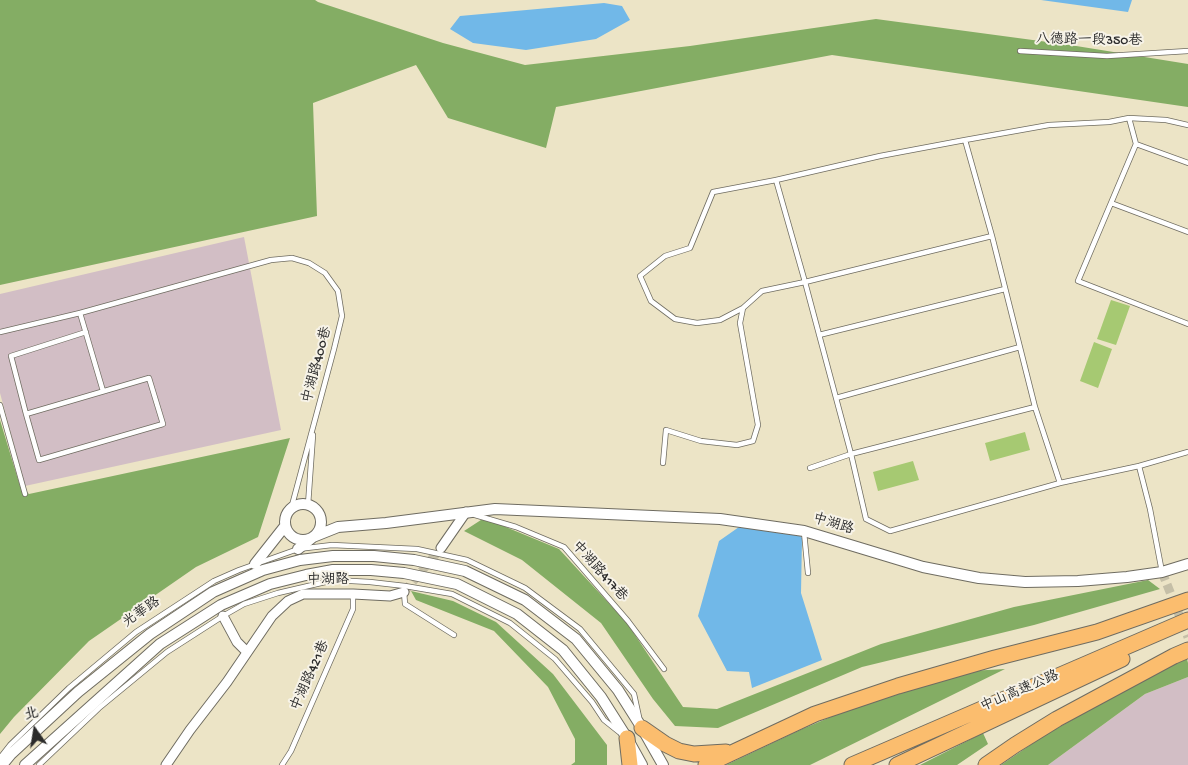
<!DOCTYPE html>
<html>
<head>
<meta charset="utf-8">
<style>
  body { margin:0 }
  #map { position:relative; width:1188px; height:765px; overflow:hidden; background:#ece4c6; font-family:"Gochi Hand","LXGW WenKai TC",sans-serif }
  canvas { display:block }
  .north { position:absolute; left:10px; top:705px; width:50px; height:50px; -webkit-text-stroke:4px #f7f3e8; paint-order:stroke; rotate:347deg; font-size:14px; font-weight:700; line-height:20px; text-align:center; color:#2b2b2b }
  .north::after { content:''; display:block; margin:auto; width:18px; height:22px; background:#2b2b2b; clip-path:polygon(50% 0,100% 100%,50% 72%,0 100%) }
</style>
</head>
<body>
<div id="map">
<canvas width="1188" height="765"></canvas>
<div class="north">北</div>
</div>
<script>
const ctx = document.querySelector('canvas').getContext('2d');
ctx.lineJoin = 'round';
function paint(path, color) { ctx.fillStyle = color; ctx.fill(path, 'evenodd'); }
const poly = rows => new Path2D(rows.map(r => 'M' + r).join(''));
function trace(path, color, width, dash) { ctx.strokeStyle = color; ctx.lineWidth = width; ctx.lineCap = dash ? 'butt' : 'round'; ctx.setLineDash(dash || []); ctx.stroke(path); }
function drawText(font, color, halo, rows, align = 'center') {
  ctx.font = font + ' "Gochi Hand","LXGW WenKai TC",sans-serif'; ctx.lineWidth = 4; ctx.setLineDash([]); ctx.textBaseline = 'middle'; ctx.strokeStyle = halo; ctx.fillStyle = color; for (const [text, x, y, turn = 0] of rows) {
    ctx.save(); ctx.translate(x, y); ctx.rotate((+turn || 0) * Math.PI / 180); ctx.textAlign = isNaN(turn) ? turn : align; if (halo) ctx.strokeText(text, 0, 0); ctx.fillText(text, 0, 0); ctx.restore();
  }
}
const industrial = poly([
  [244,237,281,430,25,486,0,393,0,294],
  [1188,677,1188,765,1048,765,1145,694]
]);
const green = poly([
  [1111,300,1130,306,1116,345,1097,339],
  [1094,342,1112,349,1098,388,1080,381],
  [1025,432,1030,450,990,461,985,443],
  [913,461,919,480,878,491,873,472]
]);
const forest = poly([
  [0,0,315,0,318,2,443,43,525,65,690,46,876,19,1070,45,1188,64,1188,107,832,55,556,107,546,148,448,118,416,65,313,103,317,216,0,285],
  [0,420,20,486,29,494,290,438,258,537,196,567,89,641,14,717,0,734],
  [484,518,559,549,627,623,683,707,717,709,881,644,1014,607,1148,580,1160,589,1034,625,862,667,718,728,675,726,653,699,601,623,522,560,464,531],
  [411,591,453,601,496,622,553,674,607,745,607,765,571,765,575,762,575,739,548,687,494,631,416,600],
  [1187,659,1188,663,1188,677,1145,694,1048,765,1001,765,1042,737,1152,674],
  [1005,669,810,765,726,765,800,730,840,713,970,671],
  [983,733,988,744,957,765,920,765]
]);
const water = poly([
  [1041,0,1132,0,1128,12],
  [604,3,622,6,630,20,596,39,526,50,473,43,450,29,460,16],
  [739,527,797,532,802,538,801,593,822,660,752,688,749,672,727,671,698,616,719,541]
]);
const minorTunnel = poly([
  [1162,572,1188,637],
  [404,592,441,548]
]);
const service = poly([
  [1020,51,1107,56,1188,51],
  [1129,118,1136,144,1078,281,1188,324],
  [965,140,992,236,1035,407,1060,483],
  [1136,144,1188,163],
  [776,180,805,282,851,454,866,519,890,531,1060,483,1139,466,1188,452],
  [1111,203,1188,232],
  [992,236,805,282,762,291,743,308,720,320,697,323,675,319,651,301,640,276,665,256,690,248,713,192,776,180,880,156,965,140,1049,125,1109,122,1129,118,1166,120,1188,125],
  [80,313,103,391],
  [0,332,80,313,271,260,292,258,309,263,325,273,338,291,342,316,334,349,291,509],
  [819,335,1005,289],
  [836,398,1020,347],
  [0,405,25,494],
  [26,414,149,378,163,424,39,460,26,414,11,356,86,332],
  [663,463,666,430,701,441,737,445,753,441,758,425,740,323,743,308],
  [1139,466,1150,509,1162,572],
  [810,468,851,454,1035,407],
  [308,505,313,435],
  [475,515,516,527,564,547,628,621,664,669],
  [804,532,808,573],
  [404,592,405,604,454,635],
  [0,758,10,745,69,688,136,632,214,581,239,570,298,549,332,545,417,549,467,560,525,588,580,629,634,694,639,717],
  [39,765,99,708,167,652,223,616,244,604,278,593,334,580,370,582,405,586,452,594,510,623,555,659,592,702,604,720,619,732],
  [282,765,291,751,353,609,353,594]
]);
const minor = poly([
  [441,548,466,512],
  [223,616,237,642,247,652],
  [166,765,190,730,227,682,272,616,288,601,303,594,353,594,390,596,404,592]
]);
const tertiary = poly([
  '285 522a18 18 0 1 1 36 0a18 18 0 1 1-36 0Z',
  [298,549,313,537,338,527,386,523,495,509,720,519,804,531,923,567,979,578,1025,582,1078,581,1127,577,1162,572,1188,564],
  [255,564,285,526],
  [2,765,11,754,78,692,150,634,213,592,263,570,300,560,333,556,374,556,414,560,465,571,525,600,576,639,618,690,642,728,663,765],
  [25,765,160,644,221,605,270,584,306,575,333,570,371,570,404,573,457,584,517,614,563,650,601,697,627,738,642,765]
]);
const motorway = poly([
  [642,728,665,744,679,751,694,754,726,752],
  [627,738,630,765],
  [706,765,815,714,898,686,995,658,1097,632,1188,600],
  [852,765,1188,620],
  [897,765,1122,659],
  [986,765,1015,745,1057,719,1174,656,1188,650]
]);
const streetNames = [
  ["八德路一段350巷",1089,41,1],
  ["中湖路400巷",318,365,-75],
  ["中湖路",833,525,17],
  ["中湖路417巷",599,572,48],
  ["中湖路",328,581],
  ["光華路",142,613,-35],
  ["中湖路421巷",311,676,-66],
  ["中山高速公路",1020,692,-23]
];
paint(industrial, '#d2bec5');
paint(green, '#a6c972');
paint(forest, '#84ad64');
paint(water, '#71b8e8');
trace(minorTunnel, '#c5bfa7', 9, [9, 4.5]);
trace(service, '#6f6c61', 6);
trace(minor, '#6f6c61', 11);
trace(tertiary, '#6f6c61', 12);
trace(motorway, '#6f6c61', 17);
trace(service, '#fff', 4.5);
trace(minor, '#fff', 9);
trace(tertiary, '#fff', 10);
trace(motorway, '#fbbd6e', 15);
drawText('14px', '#2b2b2b', '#f7f3e8', streetNames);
</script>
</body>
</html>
